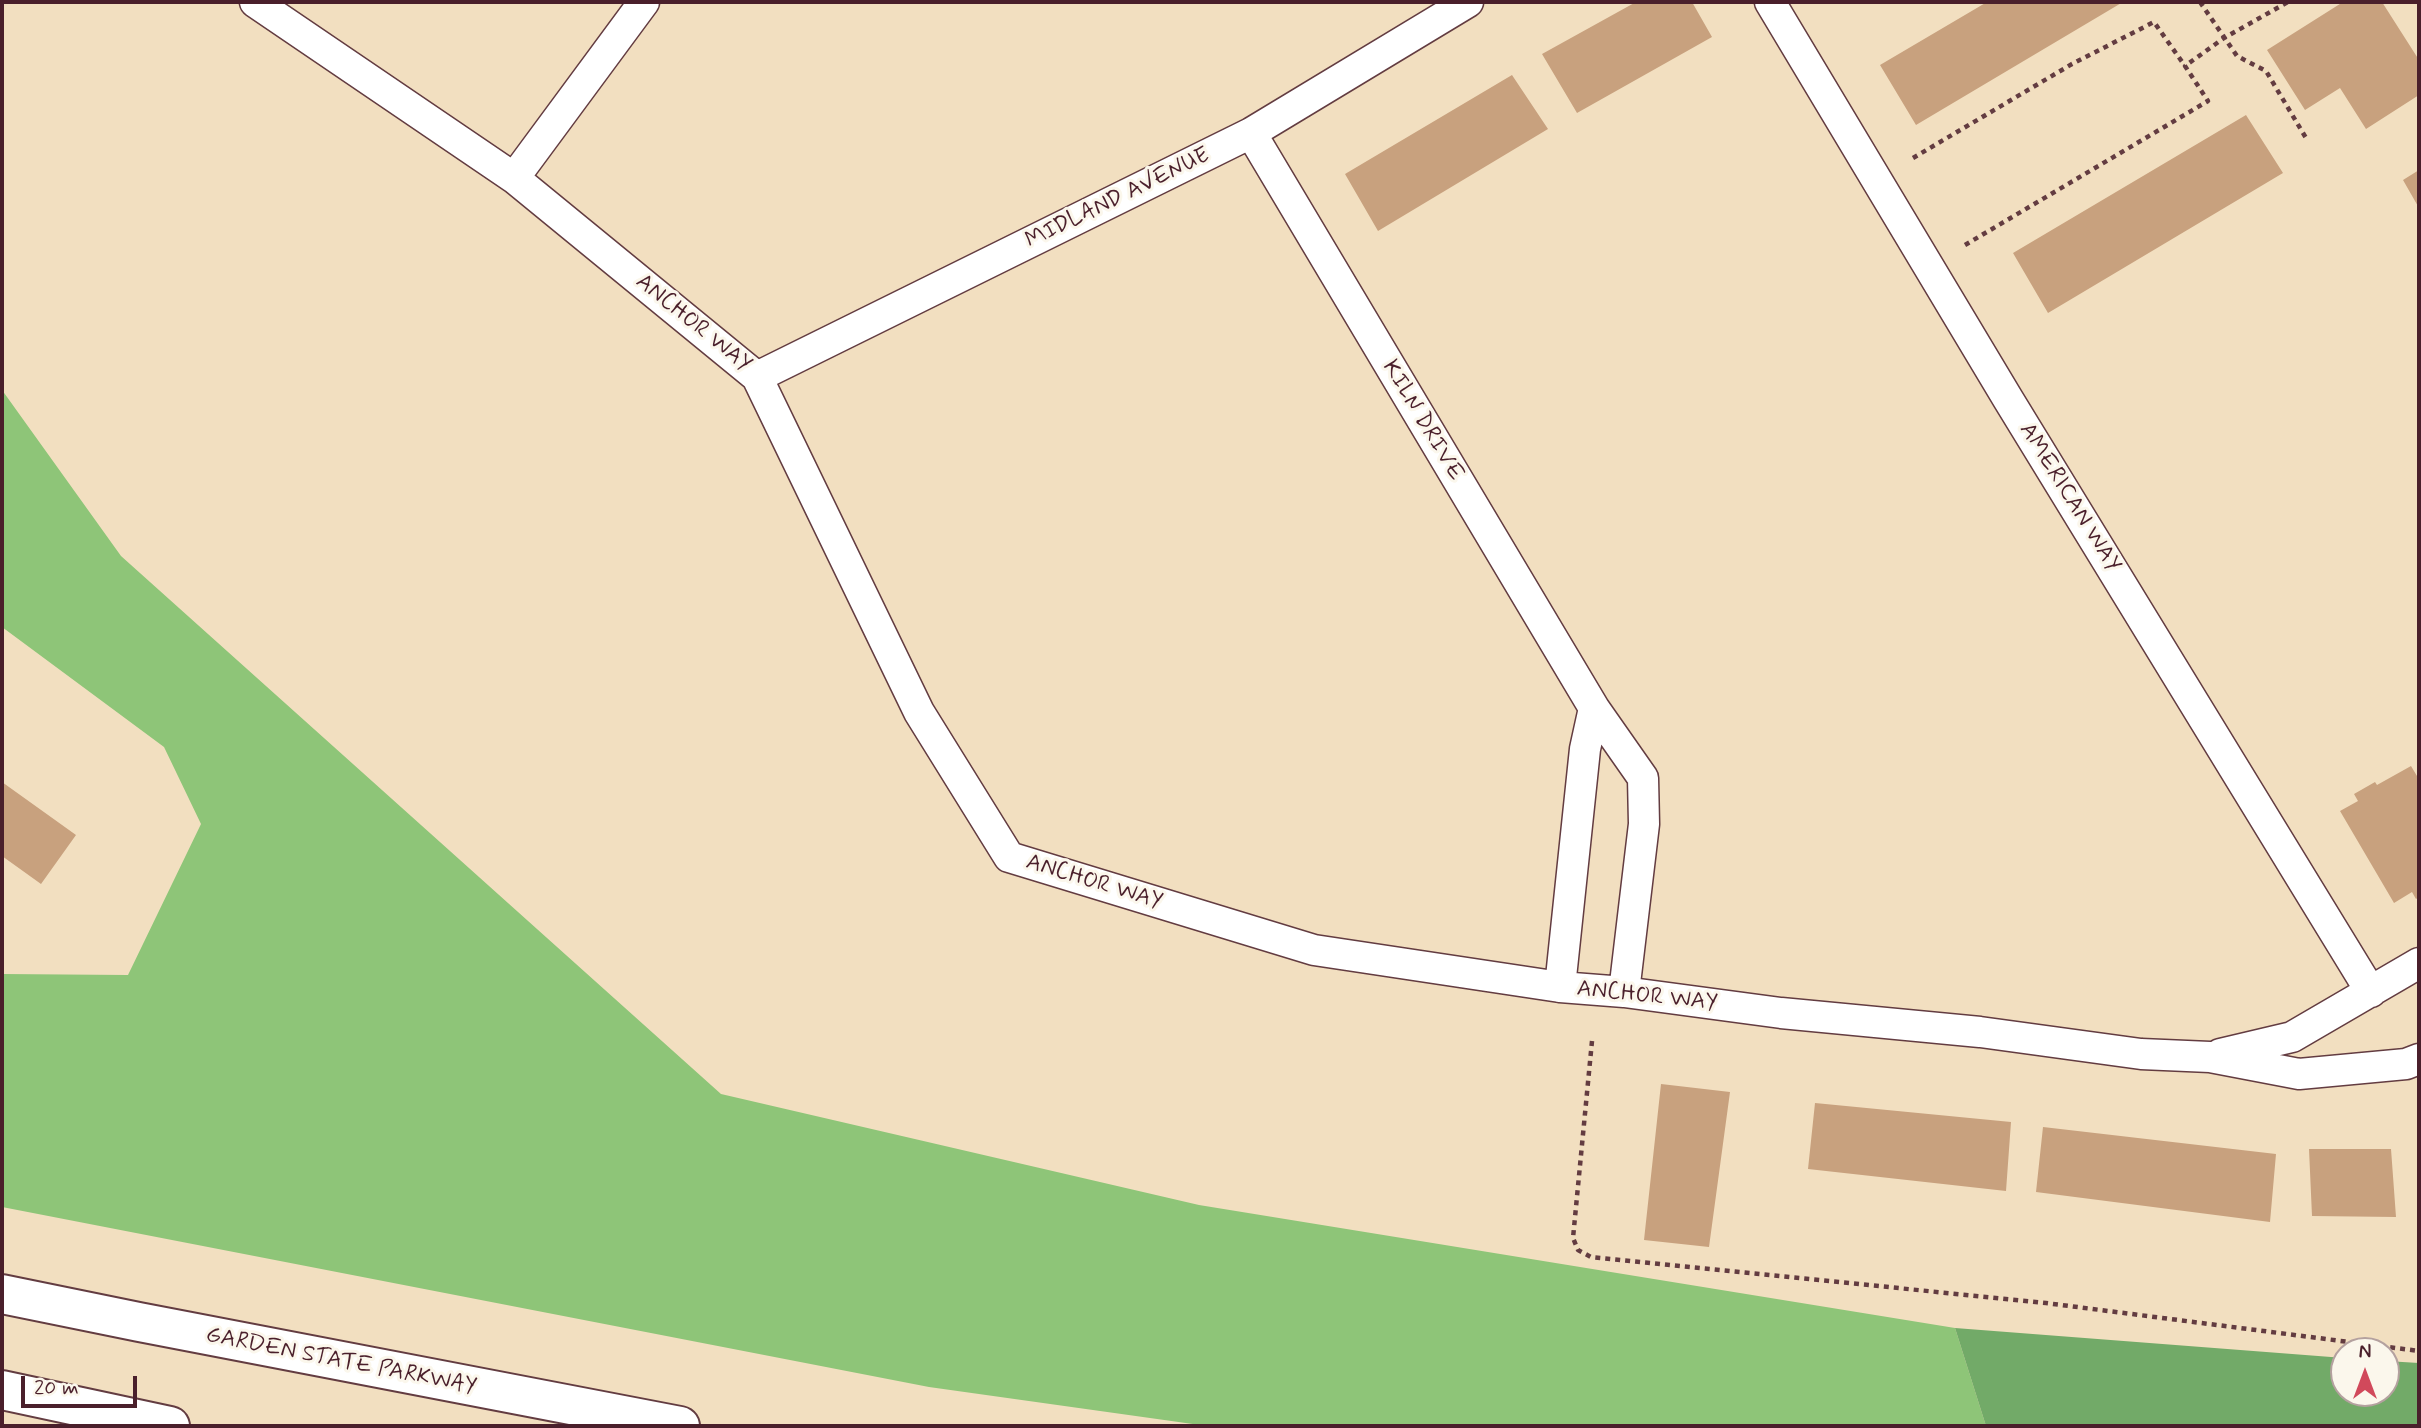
<!DOCTYPE html>
<html>
<head>
<meta charset="utf-8">
<style>
  body { margin:0 }
  #map { position:relative; width:2421px; height:1428px; overflow:hidden; background:#f2dfc0; font-family:Mynerve,sans-serif }
  canvas { display:block }
  .frame { position:absolute; inset:0; border:4px solid #4a1f2b; pointer-events:none }
  .north { position:absolute; left:2330px; top:1337px; width:70px; height:70px; box-sizing:border-box; background:#fbf7ec; border:2px solid #b4a19f; border-radius:50%; rotate:0deg; font-size:19px; font-weight:700; line-height:28px; text-align:center; color:#4a1f2b }
  .north::after { content:''; display:block; margin:auto; width:24px; height:32px; background:#d1495b; clip-path:polygon(50% 0,100% 100%,50% 72%,0 100%) }
  .scale { position:absolute; left:21px; top:1376px; width:116px; height:32px; box-sizing:border-box; border:4px solid #4a1f2b; border-top:0; padding-left:9px; font-size:21px; line-height:24px; white-space:nowrap; color:#4a1f2b; -webkit-text-stroke:5px #fbf7ec; paint-order:stroke }
</style>
</head>
<body>
<div id="map">
<canvas width="2421" height="1428"></canvas>
<div class="frame"></div>
<div class="north">N</div>
<div class="scale">20 m</div>
</div>
<script>
const ctx = document.querySelector('canvas').getContext('2d');
ctx.lineJoin = 'round';
function paint(path, color) { ctx.fillStyle = color; ctx.fill(path, 'evenodd'); }
const poly = rows => new Path2D(rows.map(r => 'M' + r).join(''));
function trace(path, color, width, dash) { ctx.strokeStyle = color; ctx.lineWidth = width; ctx.lineCap = dash ? 'butt' : 'round'; ctx.setLineDash(dash || []); ctx.stroke(path); }
function drawText(font, color, halo, rows, align = 'center') {
  ctx.font = font + ' Mynerve,sans-serif'; ctx.lineWidth = 6; ctx.setLineDash([]); ctx.textBaseline = 'middle'; ctx.strokeStyle = halo; ctx.fillStyle = color; for (const [text, x, y, turn = 0] of rows) {
    ctx.save(); ctx.translate(x, y); ctx.rotate((+turn || 0) * Math.PI / 180); ctx.textAlign = isNaN(turn) ? turn : align; if (halo) ctx.strokeText(text, 0, 0); ctx.fillText(text, 0, 0); ctx.restore();
  }
}
const green = poly([
  [2,390,121,556,721,1094,1199,1205,1955,1328,1986,1426,1207,1426,929,1387,2,1207,2,974,128,975,201,824,164,747,2,627]
]);
const forest = poly([
  [1955,1328,2344,1358,2344,1393,2386,1393,2386,1361,2419,1363,2419,1426,1986,1426]
]);
const building = poly([
  [1636,2,1692,2,1712,37,1577,113,1542,54],
  [1987,2,2123,2,1916,125,1880,65],
  [2343,2,2382,2,2419,60,2419,95,2366,129,2340,88,2305,110,2267,50],
  [1512,75,1548,129,1378,231,1345,174],
  [2246,115,2283,173,2048,313,2013,253],
  [2419,170,2419,208,2403,180],
  [2411,766,2417,776,2419,775,2419,897,2416,899,2412,892,2394,903,2340,811,2358,801,2354,794,2375,782,2377,785],
  [2,782,76,835,41,884,2,856],
  [1661,1084,1730,1092,1709,1247,1644,1240],
  [1815,1103,2011,1122,2006,1191,1808,1169],
  [2043,1127,2276,1154,2270,1222,2036,1192],
  [2309,1149,2391,1149,2396,1217,2312,1216]
]);
const path = poly([
  [2200,2,2237,56,2266,71,2306,138],
  [1913,158,2072,64,2154,22,2185,66],
  [1965,245,2208,101,2185,66,2224,38,2288,2],
  [1592,1041,1573,1238,1578,1250,1591,1257,2046,1303,2419,1351]
]);
const street = poly([
  [255,2,514,178,757,377,919,712,1009,857,1314,950,1560,987,1624,992,1781,1013,1980,1032,2141,1054,2210,1057,2299,1074,2406,1064,2419,1059],
  [1770,2,2008,399,2371,992],
  [1251,133,1594,708,1585,749,1560,987],
  [514,178,644,2],
  [757,377,1251,133,1468,2],
  [1594,708,1643,778,1644,824,1624,992],
  [2220,1054,2292,1037,2419,963]
]);
const highway = poly([
  [2,1294,139,1322,680,1426],
  [2,1390,170,1426]
]);
const streetNames = [
  ["MIDLAND AVENUE",1118,199,-26],
  ["ANCHOR WAY",693,324,39],
  ["KILN DRIVE",1422,421,59],
  ["AMERICAN WAY",2069,498,58],
  ["ANCHOR WAY",1094,883,17],
  ["ANCHOR WAY",1647,997,6],
  ["GARDEN STATE PARKWAY",341,1362,11]
];
paint(green, '#8ec578');
paint(forest, '#72aa68');
paint(building, '#c8a17e');
trace(street, '#633c41', 33);
trace(highway, '#633c41', 42);
trace(path, '#633c41', 4.5, [5, 5]);
trace(street, '#fff', 30);
trace(highway, '#fff', 38);
drawText('23px', '#4a1f2b', '#fbf7ec', streetNames);
</script>
</body>
</html>
